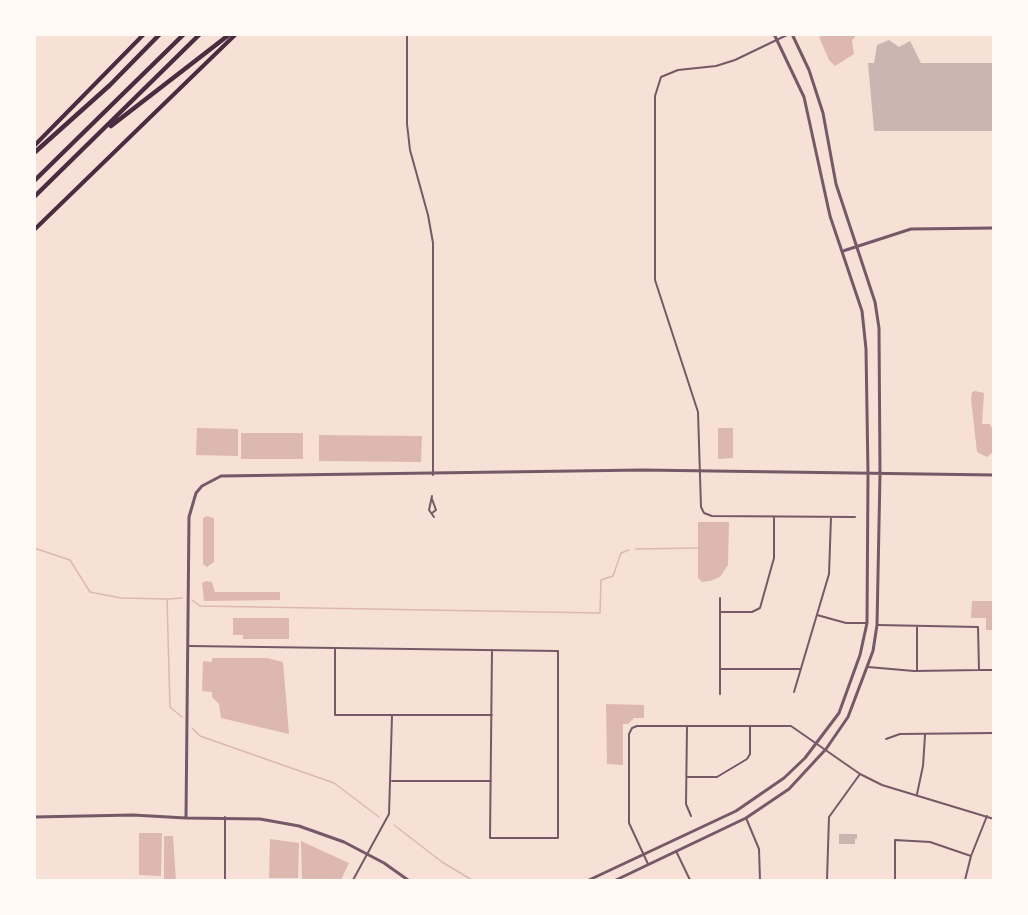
<!DOCTYPE html>
<html>
<head>
<meta charset="utf-8">
<style>
  body { margin:0 }
  #map { position:relative; width:1028px; height:915px; overflow:hidden; background:#f7e1d7; font-family:"Titillium Web",sans-serif }
  canvas { display:block }
  .frame { position:absolute; inset:0; border:36px solid #fffaf5; pointer-events:none }
</style>
</head>
<body>
<div id="map">
<canvas width="1028" height="915"></canvas>
<div class="frame"></div>
</div>
<script>
const ctx = document.querySelector('canvas').getContext('2d');
ctx.lineJoin = 'round';
function paint(path, color) { ctx.fillStyle = color; ctx.fill(path, 'evenodd'); }
const poly = rows => new Path2D(rows.map(r => 'M' + r).join(''));
function trace(path, color, width, dash) { ctx.strokeStyle = color; ctx.lineWidth = width; ctx.lineCap = dash ? 'butt' : 'round'; ctx.setLineDash(dash || []); ctx.stroke(path); }
const water = poly([
  [826,34,856,35,852,41,854,54,835,66,829,60,819,37],
  [975,391,984,393,982,424,990,424,993,430,993,452,987,457,977,452,971,399,972,392],
  [197,428,238,429,238,456,196,455],
  [718,428,733,428,733,458,718,459],
  [241,433,303,433,303,459,241,459],
  [319,435,422,436,421,462,319,461],
  [207,516,214,518,214,562,207,567,203,564,203,518],
  [698,522,729,522,728,565,720,577,710,581,702,582,698,578],
  [206,581,212,582,215,592,280,592,280,600,204,601,202,583],
  [972,601,993,601,993,630,986,630,986,618,971,618],
  [233,618,289,618,289,639,243,639,243,635,233,635],
  [212,658,267,658,283,662,289,734,221,718,219,704,212,697,212,692,202,691,203,661,212,662],
  [606,704,644,705,644,718,634,718,628,724,623,724,623,765,607,764],
  [139,833,162,833,161,876,139,875],
  [164,836,173,836,176,880,140,880,164,879],
  [270,839,299,843,298,878,269,878],
  [301,841,349,863,341,880,302,880]
]);
const stream = poly([
  [34,548,70,560,90,592,121,598,167,599,170,707,182,717],
  [636,549,698,548],
  [168,599,182,598],
  [192,600,200,606,600,613,601,580,613,576,621,553,629,550],
  [192,728,200,736,334,783,379,817],
  [394,825,442,862,472,880]
]);
const building = poly([
  [889,40,899,47,910,41,921,63,994,63,994,131,874,131,868,63,874,63,877,45],
  [839,834,857,834,857,839,855,839,855,844,839,844]
]);
const minor = poly([
  [407,34,407,124,410,150,428,215,433,243,433,475],
  [789,34,735,60,716,66,678,70,661,77,655,96,655,280,698,412,701,507,704,513,712,516,855,517],
  [432,496,429,510,434,517],
  [432,499,436,510,432,513],
  [720,598,720,694],
  [720,612,752,612,760,608,774,558,774,517],
  [817,615,846,623,867,623],
  [189,646,558,651,558,838,490,838,492,650],
  [335,649,335,715,492,715],
  [868,667,914,671,979,670,978,627,878,625],
  [721,669,801,669],
  [979,670,994,670],
  [917,671,917,626],
  [794,692,829,574,831,517],
  [687,727,686,804,691,816],
  [886,739,900,734,994,733],
  [688,777,717,777,747,759,750,754,750,726],
  [392,781,491,781],
  [917,794,923,766,925,735],
  [746,818,759,849,760,880],
  [676,851,690,880],
  [648,864,629,823,629,734,632,728,637,726,791,726,860,774,882,785,994,819],
  [225,880,225,817],
  [353,880,389,814,392,716],
  [827,880,829,817,860,774],
  [895,880,895,840,930,842,971,856],
  [965,880,971,856,987,816]
]);
const tertiary = poly([
  [843,251,911,229,994,228],
  [34,817,133,815,186,818,189,517,196,493,202,486,221,476,643,470,994,475],
  [186,818,260,819,299,826,344,842,384,863,408,880],
  [589,880,736,811,784,778,805,758,839,713,860,655,867,623,868,474,866,349,862,311,830,216,804,97,774,34],
  [616,880,746,818,789,789,826,749,848,717,873,651,877,625,880,474,879,328,875,302,836,184,823,113,809,70,792,34]
]);
const secondary = poly([
  [34,146,144,34],
  [34,230,236,34]
]);
const motorway = poly([
  [111,126,230,34],
  [34,153,110,85,160,34],
  [34,181,184,34],
  [34,197,200,34]
]);
paint(water, '#dcb8b0');
trace(stream, '#dcb8b0', 1.5);
paint(building, '#ccb4b1');
trace(minor, '#755966', 2);
trace(tertiary, '#755966', 3);
trace(secondary, '#4a2c40', 4);
trace(motorway, '#4a2c40', 4.5);
</script>
</body>
</html>
